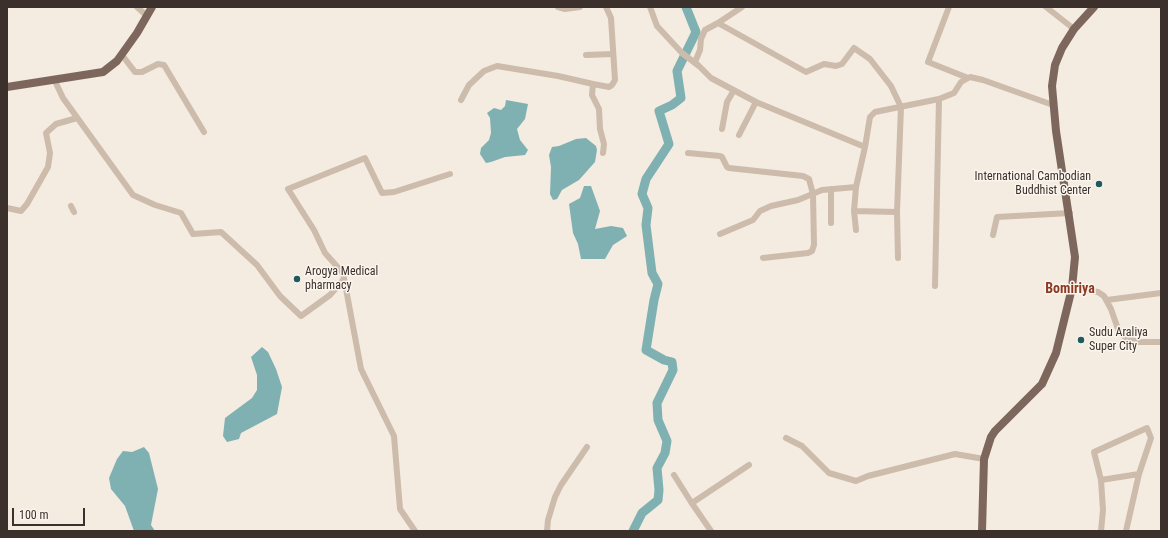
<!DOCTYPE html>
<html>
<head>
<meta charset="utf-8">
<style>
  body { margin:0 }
  #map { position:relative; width:1168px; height:538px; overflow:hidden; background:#f4ebe1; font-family:"Roboto Condensed",sans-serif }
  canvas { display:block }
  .frame { position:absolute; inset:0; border:8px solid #3b302b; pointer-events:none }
  .scale { position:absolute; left:12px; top:508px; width:73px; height:18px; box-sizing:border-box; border:2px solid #3b302b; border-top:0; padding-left:5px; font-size:12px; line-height:14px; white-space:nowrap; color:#3b302b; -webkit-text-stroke:3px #fbf5ee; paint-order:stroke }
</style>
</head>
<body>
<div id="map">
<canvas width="1168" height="538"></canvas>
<div class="frame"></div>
<div class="scale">100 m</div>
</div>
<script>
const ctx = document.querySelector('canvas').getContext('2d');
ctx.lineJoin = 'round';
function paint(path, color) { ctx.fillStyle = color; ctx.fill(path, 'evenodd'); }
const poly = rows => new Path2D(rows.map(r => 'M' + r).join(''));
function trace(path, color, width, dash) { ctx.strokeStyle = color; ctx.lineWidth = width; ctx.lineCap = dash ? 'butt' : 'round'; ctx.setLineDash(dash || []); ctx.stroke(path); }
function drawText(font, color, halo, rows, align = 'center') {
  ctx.font = font + ' "Roboto Condensed",sans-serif'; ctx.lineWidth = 3; ctx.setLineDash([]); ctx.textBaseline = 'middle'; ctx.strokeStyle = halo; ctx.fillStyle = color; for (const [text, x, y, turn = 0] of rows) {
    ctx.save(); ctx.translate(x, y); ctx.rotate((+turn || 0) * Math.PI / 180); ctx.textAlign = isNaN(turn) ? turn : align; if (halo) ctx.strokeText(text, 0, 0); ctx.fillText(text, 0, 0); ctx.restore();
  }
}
const water = poly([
  [506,100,528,104,525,119,517,129,520,140,528,150,525,155,505,157,491,162,486,163,480,154,481,148,489,140,491,133,490,118,487,113,494,108,501,110,505,106],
  [586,138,596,146,597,150,595,162,579,180,562,190,557,199,553,200,550,194,551,167,549,155,552,147,559,146,576,139],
  [584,186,591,186,600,211,595,229,611,226,623,228,627,236,613,245,605,259,581,259,578,244,573,233,569,204,580,198],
  [262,347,268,352,276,369,282,387,277,414,241,433,239,439,227,442,223,436,225,418,252,398,257,390,257,375,251,357],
  [144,447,149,453,158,489,151,525,155,531,134,531,125,506,111,489,109,478,117,459,123,451,132,452]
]);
const river = poly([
  [633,531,642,513,658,500,659,490,657,468,665,453,667,441,658,420,657,403,673,370,672,362,664,360,646,350,654,300,658,284,652,273,646,225,648,208,642,194,646,179,669,144,659,111,672,105,681,98,677,71,696,32,686,7]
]);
const minor = poly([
  [137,7,147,16],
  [558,7,565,9,580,7],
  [650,7,657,26,682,53,699,66,711,78,756,102,865,147,870,117,875,112,939,99,954,93,961,82,970,77,983,80,1053,105],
  [949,7,928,62,968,78],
  [1046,7,1074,29],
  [718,23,806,72,824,64,836,66,842,64,854,48,870,59,891,86,901,107,897,212,898,258],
  [122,55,135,72,142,72,158,64,164,65,204,132],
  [586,55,613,54],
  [695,62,700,50,701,39,705,30,718,23,742,7],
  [54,79,63,98,133,195,155,205,181,213,193,234,221,232,257,265,280,296,301,316,330,295,344,279],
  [593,84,592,95,599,109,600,129,604,144,603,153],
  [461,100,469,85,484,71,497,66,558,76,593,84,609,87,612,85,615,80,611,18,606,7],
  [722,129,727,102,734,90],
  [739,135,756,102],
  [688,153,720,156,722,157,727,167,729,168,803,176,809,179,813,194,814,245,812,251,808,253,763,258],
  [831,189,831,223],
  [71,206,74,212],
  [7,208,21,211,27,204,48,167,50,153,46,133,56,124,77,118],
  [854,211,897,212],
  [856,230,854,211,856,187,865,147],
  [720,234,753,220,760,211,771,206,798,200,822,190,856,187],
  [993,235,997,217,1070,213],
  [935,286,939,99],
  [1072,288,1098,292,1104,296,1111,309,1118,329,1124,336,1128,339,1139,342,1161,342],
  [1107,300,1161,293],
  [786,438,802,446,829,473,856,481,868,476,955,454,984,459],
  [674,475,691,502,711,531],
  [692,503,749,465],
  [415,531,400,509,394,436,361,369,343,273,325,253,314,230,288,189,365,158,382,193,394,192,450,174],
  [547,531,548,520,555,497,561,485,587,447],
  [1101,531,1103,510,1101,480],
  [1126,531,1139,474,1151,438,1147,428,1094,452,1101,480,1139,474]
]);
const major = poly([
  [7,87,103,72,117,61,137,33,152,7],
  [982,531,984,459,991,437,995,431,1042,384,1056,353,1072,288,1075,257,1056,131,1052,86,1055,65,1062,48,1074,29,1094,7]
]);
const markers = [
  [1099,184,4,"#1f5a5e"],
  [297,279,4,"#1f5a5e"],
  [1081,340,4,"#1f5a5e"]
];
const poiNames = [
  ["International Cambodian",1091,177,"right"],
  ["Buddhist Center",1091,191,"right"],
  ["Arogya Medical",305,272],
  ["pharmacy",305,286],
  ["Sudu Araliya",1089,333],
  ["Super City",1089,347]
];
const quarterNames = [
  ["Bomiriya",1070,289]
];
paint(water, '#7fb0b2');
trace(river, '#7fb0b2', 9);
trace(minor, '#cdbbac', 6);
trace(major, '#7d675c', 8);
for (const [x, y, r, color] of markers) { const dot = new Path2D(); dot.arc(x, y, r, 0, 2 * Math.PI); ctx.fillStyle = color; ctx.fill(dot); trace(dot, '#fbf5ee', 1.5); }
drawText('12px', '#3b302b', '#fbf5ee', poiNames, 'left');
drawText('bold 14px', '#8c3b22', '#fbf5ee', quarterNames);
</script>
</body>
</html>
